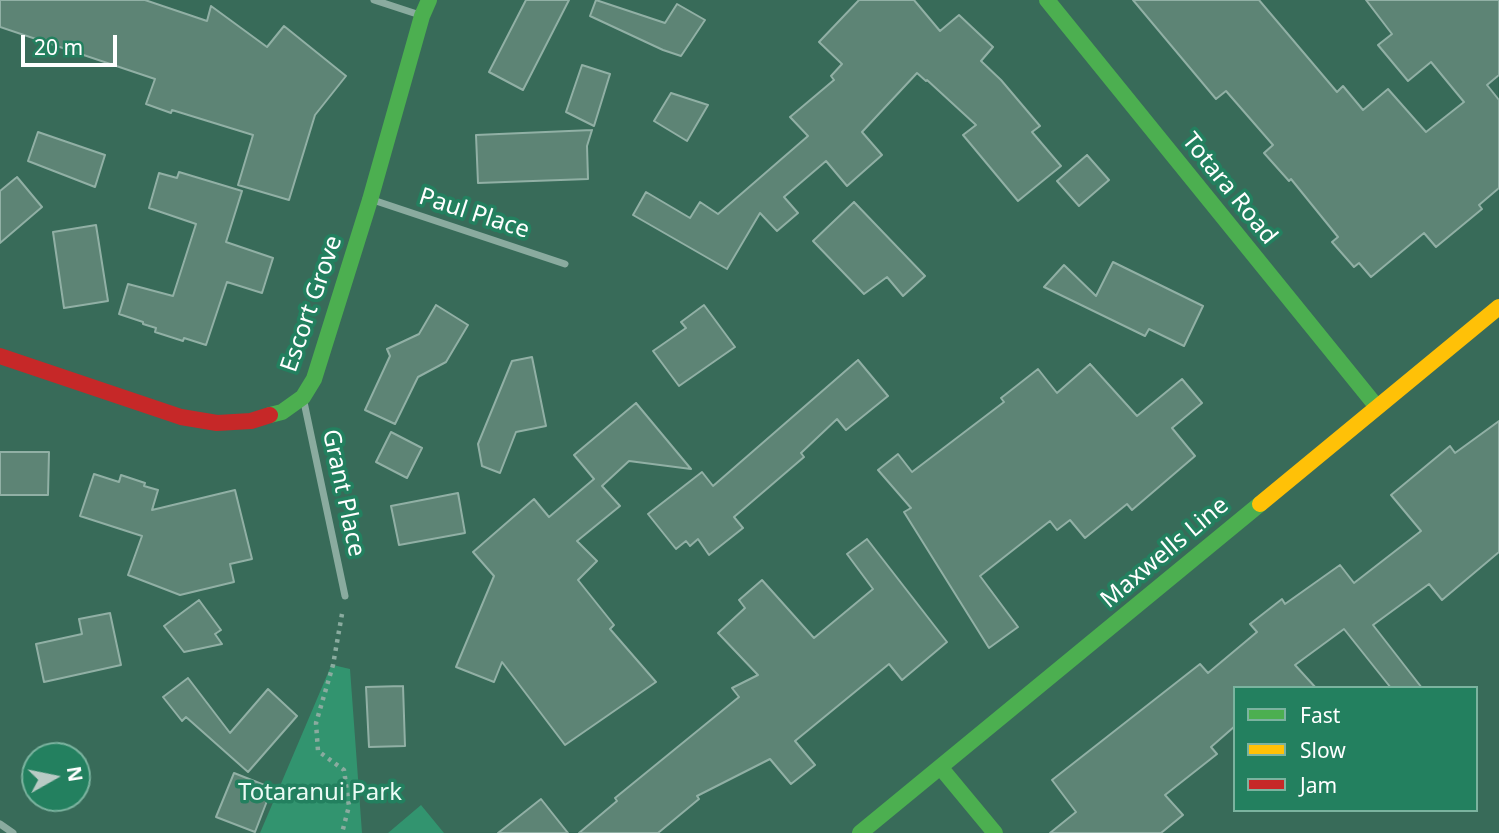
<!DOCTYPE html>
<html>
<head>
<meta charset="utf-8">
<style>
  body { margin:0 }
  #map { position:relative; width:1499px; height:833px; overflow:hidden; background:#386b59; font-family:"Noto Sans",sans-serif }
  canvas { display:block }
  .legend { position:absolute; left:1233px; top:686px; width:245px; height:126px; box-sizing:border-box; background:#23805f; border:2px solid #7bb39f; margin:0; padding:9px 12px; list-style:none; font-size:21px; color:#fff }
  .legend li { display:flex; align-items:center; gap:14px; height:35px }
  .legend b { width:35px; border:2px solid #7bb39f }
  .north { position:absolute; left:21px; top:742px; width:70px; height:70px; box-sizing:border-box; background:#23805f; border:2px solid #7bb39f; border-radius:50%; rotate:81deg; font-size:19px; font-weight:700; line-height:28px; text-align:center; color:#fff }
  .north::after { content:''; display:block; margin:auto; width:24px; height:32px; background:#b9cbc5; clip-path:polygon(50% 0,100% 100%,50% 72%,0 100%) }
  .scale { position:absolute; left:21px; top:35px; width:96px; height:32px; box-sizing:border-box; border:4px solid #fff; border-top:0; padding-left:9px; font-size:21px; line-height:24px; white-space:nowrap; color:#fff; -webkit-text-stroke:5px #23805f; paint-order:stroke }
</style>
</head>
<body>
<div id="map">
<canvas width="1499" height="833"></canvas>
<ul class="legend">
<li><b style="height:9px;background:#4caf50"></b>Fast</li>
<li><b style="height:9px;background:#ffc107"></b>Slow</li>
<li><b style="height:9px;background:#c62828"></b>Jam</li>
</ul>
<div class="north">N</div>
<div class="scale">20 m</div>
</div>
<script>
const ctx = document.querySelector('canvas').getContext('2d');
ctx.lineJoin = 'round';
function paint(path, color) { ctx.fillStyle = color; ctx.fill(path, 'evenodd'); }
const poly = rows => new Path2D(rows.map(r => 'M' + r).join(''));
function trace(path, color, width, dash) { ctx.strokeStyle = color; ctx.lineWidth = width; ctx.lineCap = dash ? 'butt' : 'round'; ctx.setLineDash(dash || []); ctx.stroke(path); }
function drawText(font, color, halo, rows, align = 'center') {
  ctx.font = font + ' "Noto Sans",sans-serif'; ctx.lineWidth = 7; ctx.setLineDash([]); ctx.textBaseline = 'middle'; ctx.strokeStyle = halo; ctx.fillStyle = color; for (const [text, x, y, turn = 0] of rows) {
    ctx.save(); ctx.translate(x, y); ctx.rotate((+turn || 0) * Math.PI / 180); ctx.textAlign = isNaN(turn) ? turn : align; if (halo) ctx.strokeText(text, 0, 0); ctx.fillText(text, 0, 0); ctx.restore();
  }
}
const green = poly([
  [333,665,350,669,362,833,260,833,331,666],
  [421,805,444,833,388,833]
]);
const building = poly([
  [0,0,145,0,207,21,211,6,267,47,284,26,346,76,315,115,289,200,238,185,253,135,172,110,171,113,146,104,155,79,0,27,0,0],
  [526,0,569,0,523,90,489,72,526,0],
  [596,0,665,23,677,4,705,20,681,56,663,50,590,16,596,0],
  [859,0,914,0,940,31,959,15,993,47,981,61,1001,80,1040,126,1032,132,1061,166,1018,201,963,135,976,125,927,80,926,81,917,73,862,132,882,155,847,186,826,161,784,197,798,213,777,231,760,213,727,269,633,215,646,192,690,218,700,202,718,214,808,136,790,117,834,80,831,76,842,64,819,42,859,0],
  [1133,0,1259,0,1337,92,1343,86,1363,110,1388,89,1426,132,1464,102,1431,62,1408,81,1378,45,1392,34,1366,0,1499,0,1499,75,1487,85,1499,100,1499,188,1479,205,1482,209,1436,247,1424,233,1371,277,1359,263,1354,267,1332,242,1338,237,1291,179,1289,181,1264,153,1273,145,1226,91,1216,99,1133,0],
  [582,65,610,74,594,126,566,112,582,65],
  [671,93,708,105,687,141,654,121,671,93],
  [592,130,587,146,588,179,478,183,476,135,592,130],
  [38,132,105,155,95,187,28,161,38,132],
  [1087,155,1109,180,1079,206,1057,181,1087,155],
  [179,172,242,191,226,242,273,258,262,293,227,282,206,345,184,338,183,341,155,332,156,328,143,324,143,322,119,314,128,284,173,296,196,224,149,208,159,173,177,178,179,172],
  [17,177,42,207,0,243,0,191,17,177],
  [854,202,925,276,903,296,887,277,864,294,813,241,854,202],
  [96,225,108,301,64,308,53,232,96,225],
  [1113,262,1203,306,1184,346,1149,329,1145,336,1044,287,1064,265,1096,296,1113,262],
  [436,305,468,325,446,362,418,377,395,424,365,410,390,356,387,349,419,334,436,305],
  [704,305,735,347,679,386,653,351,686,328,681,322,704,305],
  [532,357,546,426,516,432,500,473,482,466,478,444,512,361,532,357],
  [858,360,888,396,846,430,837,419,801,453,804,457,734,517,743,528,709,555,698,539,690,546,686,541,676,549,648,514,702,472,713,486,858,360],
  [1090,364,1137,416,1182,379,1202,403,1172,428,1195,456,1132,510,1127,504,1085,538,1070,520,1057,530,1050,521,980,576,1018,627,989,648,904,512,911,508,878,470,898,454,912,472,1004,402,1001,398,1038,369,1057,393,1090,364],
  [636,403,691,469,629,461,602,486,620,506,577,541,597,561,578,580,614,625,610,629,656,682,565,745,502,662,494,682,456,667,494,576,473,552,534,499,549,517,594,479,574,455,636,403],
  [1499,421,1499,552,1442,600,1429,584,1373,625,1422,688,1391,688,1344,629,1295,665,1316,688,1235,688,1235,726,1211,747,1217,754,1165,795,1183,815,1161,833,1050,833,1076,812,1052,780,1200,664,1208,673,1257,632,1250,624,1282,599,1285,604,1340,565,1354,583,1421,531,1391,495,1450,446,1455,453,1499,421],
  [391,432,422,448,407,478,376,462,391,432],
  [0,452,49,452,48,495,0,495,0,452],
  [94,474,119,482,121,475,145,483,144,486,158,490,152,510,235,490,252,559,230,564,234,582,180,595,128,575,142,536,80,516,94,474],
  [458,493,465,533,399,545,391,506,458,493],
  [867,539,947,642,902,680,889,664,795,741,815,765,791,784,770,759,697,796,699,799,658,833,579,833,617,801,615,798,739,697,732,688,758,675,718,633,745,608,739,600,762,580,814,638,873,589,847,554,867,539],
  [199,600,221,630,215,634,222,644,184,652,164,626,199,600],
  [110,613,121,665,44,682,36,644,82,634,79,619,110,613],
  [188,678,230,733,268,689,297,716,248,772,186,717,182,721,163,697,188,678],
  [403,686,405,746,369,747,366,687,403,686],
  [234,773,272,788,255,832,216,817,234,773],
  [541,799,568,833,498,833,541,799]
]);
const path = poly([
  [342,614,333,665,316,723,318,751,344,770,349,806,342,833]
]);
const street = poly([
  [374,0,420,15],
  [373,200,565,264],
  [304,402,345,596],
  [0,824,13,833]
]);
const fast = poly([
  [1047,0,1377,407],
  [270,415,282,412,303,397,314,379,370,200,422,16,429,0],
  [941,768,995,833],
  [860,833,1260,504]
]);
const slow = poly([
  [1260,504,1499,307]
]);
const jam = poly([
  [0,356,181,417,217,423,251,421,270,415]
]);
const streetNames = [
  ["Totara Road",1229,189,51],
  ["Paul Place",474,214,18],
  ["Escort Grove",312,304,-71],
  ["Grant Place",343,493,78],
  ["Maxwells Line",1165,553,-40]
];
const parkNames = [
  ["Totaranui Park",320,793]
];
paint(green, '#32946f');
paint(building, '#5d8475');
trace(building, '#91b0a5', 2);
trace(path, '#8aab9f', 4.5, [3.5, 5]);
trace(street, '#8aab9f', 7);
trace(fast, '#4caf50', 16);
trace(slow, '#ffc107', 16);
trace(jam, '#c62828', 16);
drawText('24px', '#fff', '#23805f', streetNames);
drawText('24px', '#ebfbf5', '#23805f', parkNames);
</script>
</body>
</html>
